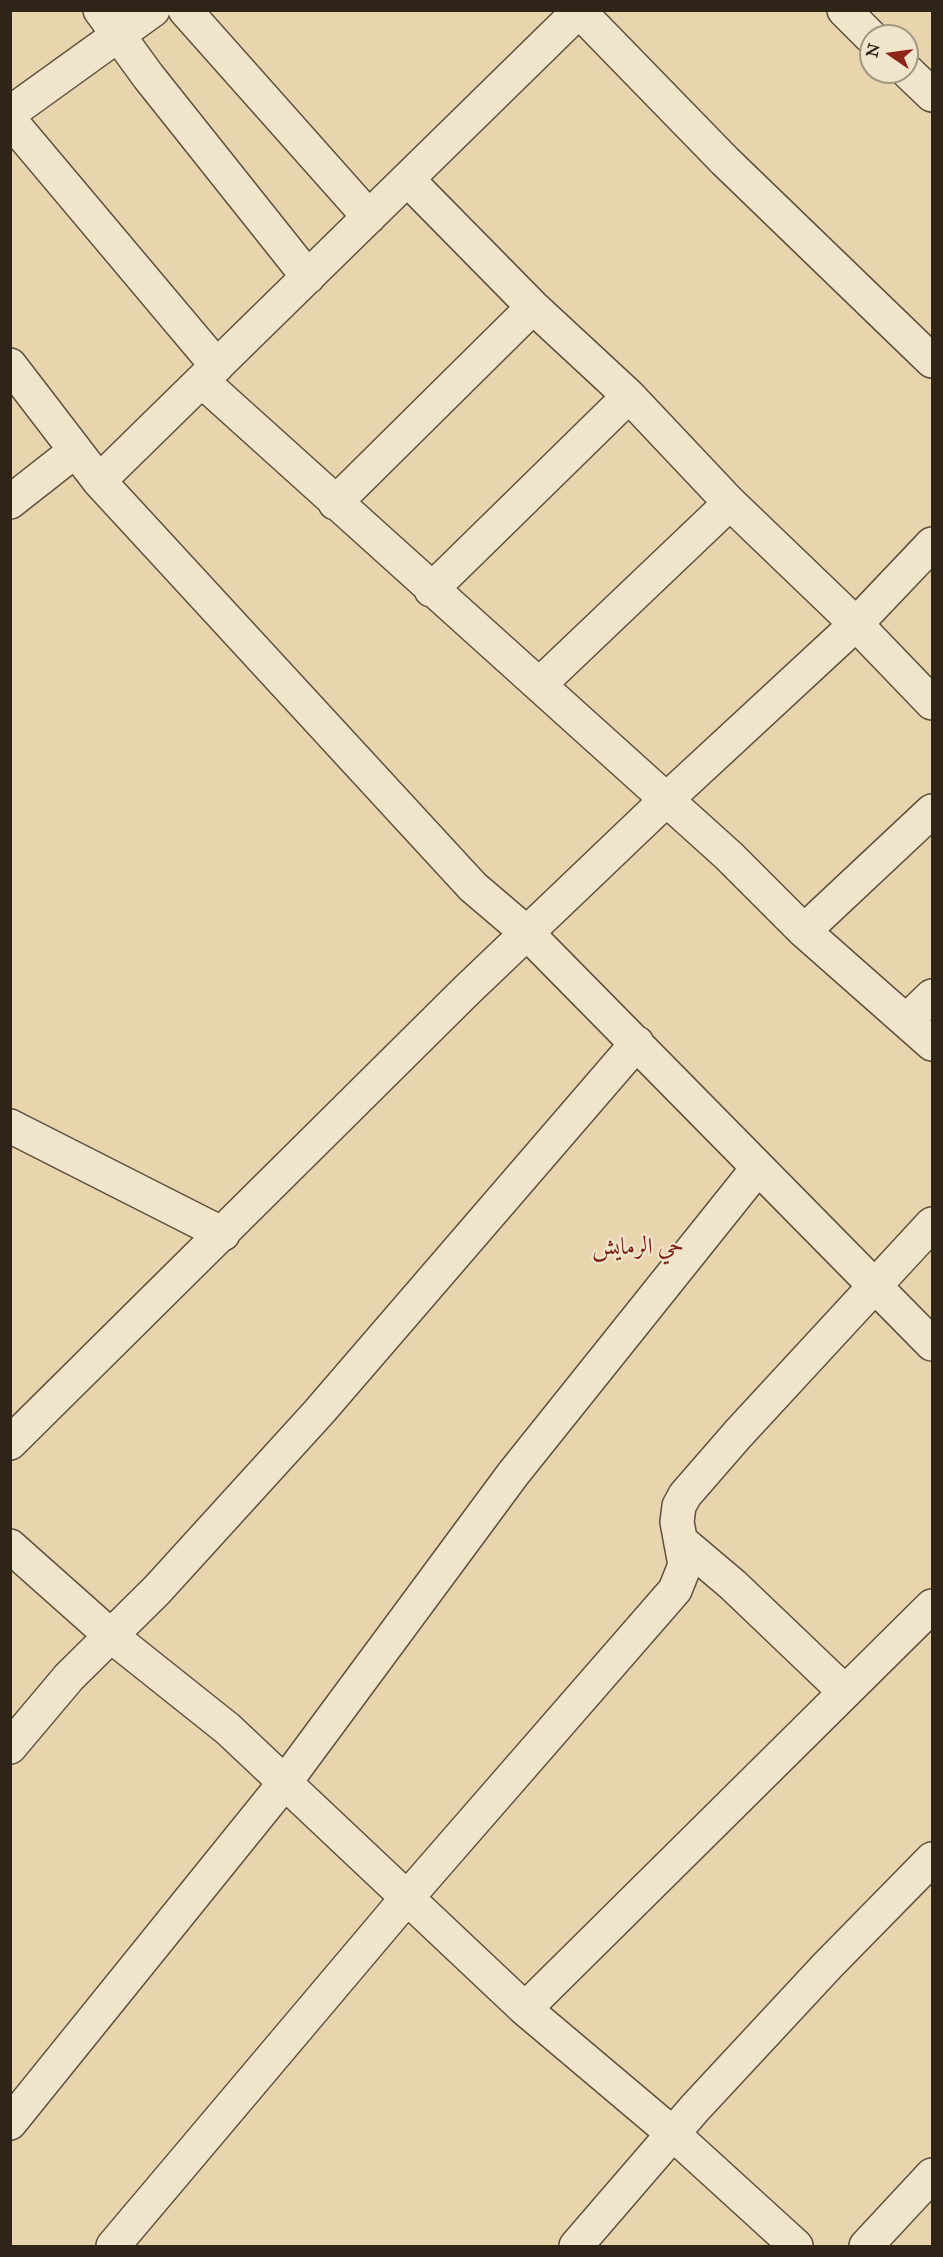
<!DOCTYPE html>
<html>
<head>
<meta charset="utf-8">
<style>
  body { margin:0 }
  #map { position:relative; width:943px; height:2257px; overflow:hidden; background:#e8d5ae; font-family:"IM FELL Great Primer",serif }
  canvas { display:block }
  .frame { position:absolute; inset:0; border:12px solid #2f2417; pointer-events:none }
  .north { position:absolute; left:859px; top:24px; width:60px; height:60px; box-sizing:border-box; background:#f0e4ca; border:2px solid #a39782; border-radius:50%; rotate:283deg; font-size:16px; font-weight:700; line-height:24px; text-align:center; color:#2f2417 }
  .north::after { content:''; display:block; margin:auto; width:21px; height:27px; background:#8f2418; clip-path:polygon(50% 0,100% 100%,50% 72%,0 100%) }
</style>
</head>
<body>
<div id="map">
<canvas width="943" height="2257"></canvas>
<div class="frame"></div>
<div class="north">N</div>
</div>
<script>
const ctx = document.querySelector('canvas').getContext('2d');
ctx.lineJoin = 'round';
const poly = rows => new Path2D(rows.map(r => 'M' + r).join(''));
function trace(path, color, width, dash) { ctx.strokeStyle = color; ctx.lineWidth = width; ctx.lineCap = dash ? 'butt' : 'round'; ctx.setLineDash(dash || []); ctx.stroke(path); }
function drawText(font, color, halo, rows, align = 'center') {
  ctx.font = font + ' "IM FELL Great Primer",Amiri,serif'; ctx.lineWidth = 4.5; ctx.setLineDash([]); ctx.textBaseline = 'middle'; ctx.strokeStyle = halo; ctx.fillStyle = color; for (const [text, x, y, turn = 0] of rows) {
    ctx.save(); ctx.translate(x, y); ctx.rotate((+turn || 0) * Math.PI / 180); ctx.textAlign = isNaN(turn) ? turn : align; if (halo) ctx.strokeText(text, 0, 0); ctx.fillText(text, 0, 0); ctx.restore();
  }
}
const minor = poly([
  [100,10,148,76,308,277],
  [185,10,369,217],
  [578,10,725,161,932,361],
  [844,10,871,37],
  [907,71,932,95],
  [10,113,153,10],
  [10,120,217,366],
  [408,180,533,307,629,396,730,503,856,624,932,703],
  [10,365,99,481,580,10],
  [202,381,729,856,804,931,932,1044],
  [99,481,473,887,527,933,932,1344],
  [10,502,75,451],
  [335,503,533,307],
  [431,590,629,396],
  [540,684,730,503],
  [804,931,932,811],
  [907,1020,932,996],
  [10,1126,223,1234],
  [10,1443,466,991,666,800,856,624,932,544],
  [681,1541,733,1585,845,1692],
  [10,1546,110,1635,228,1729,525,2009,672,2133,796,2246],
  [10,1747,69,1677,157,1590,319,1412,637,1043],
  [525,2009,932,1606],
  [10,2123,286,1781,513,1474,757,1169],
  [113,2246,406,1899,675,1590,685,1565,677,1522,679,1506,685,1495,738,1434,932,1224],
  [576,2246,695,2108,828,1965,932,1859],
  [866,2246,932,2175]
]);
const neighbourhoodNames = [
  ["حي الرمايش",638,1248]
];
trace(minor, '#5d503d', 36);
trace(minor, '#f0e4ca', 33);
drawText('24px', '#7a1f14', '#f0e4ca', neighbourhoodNames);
</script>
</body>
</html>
